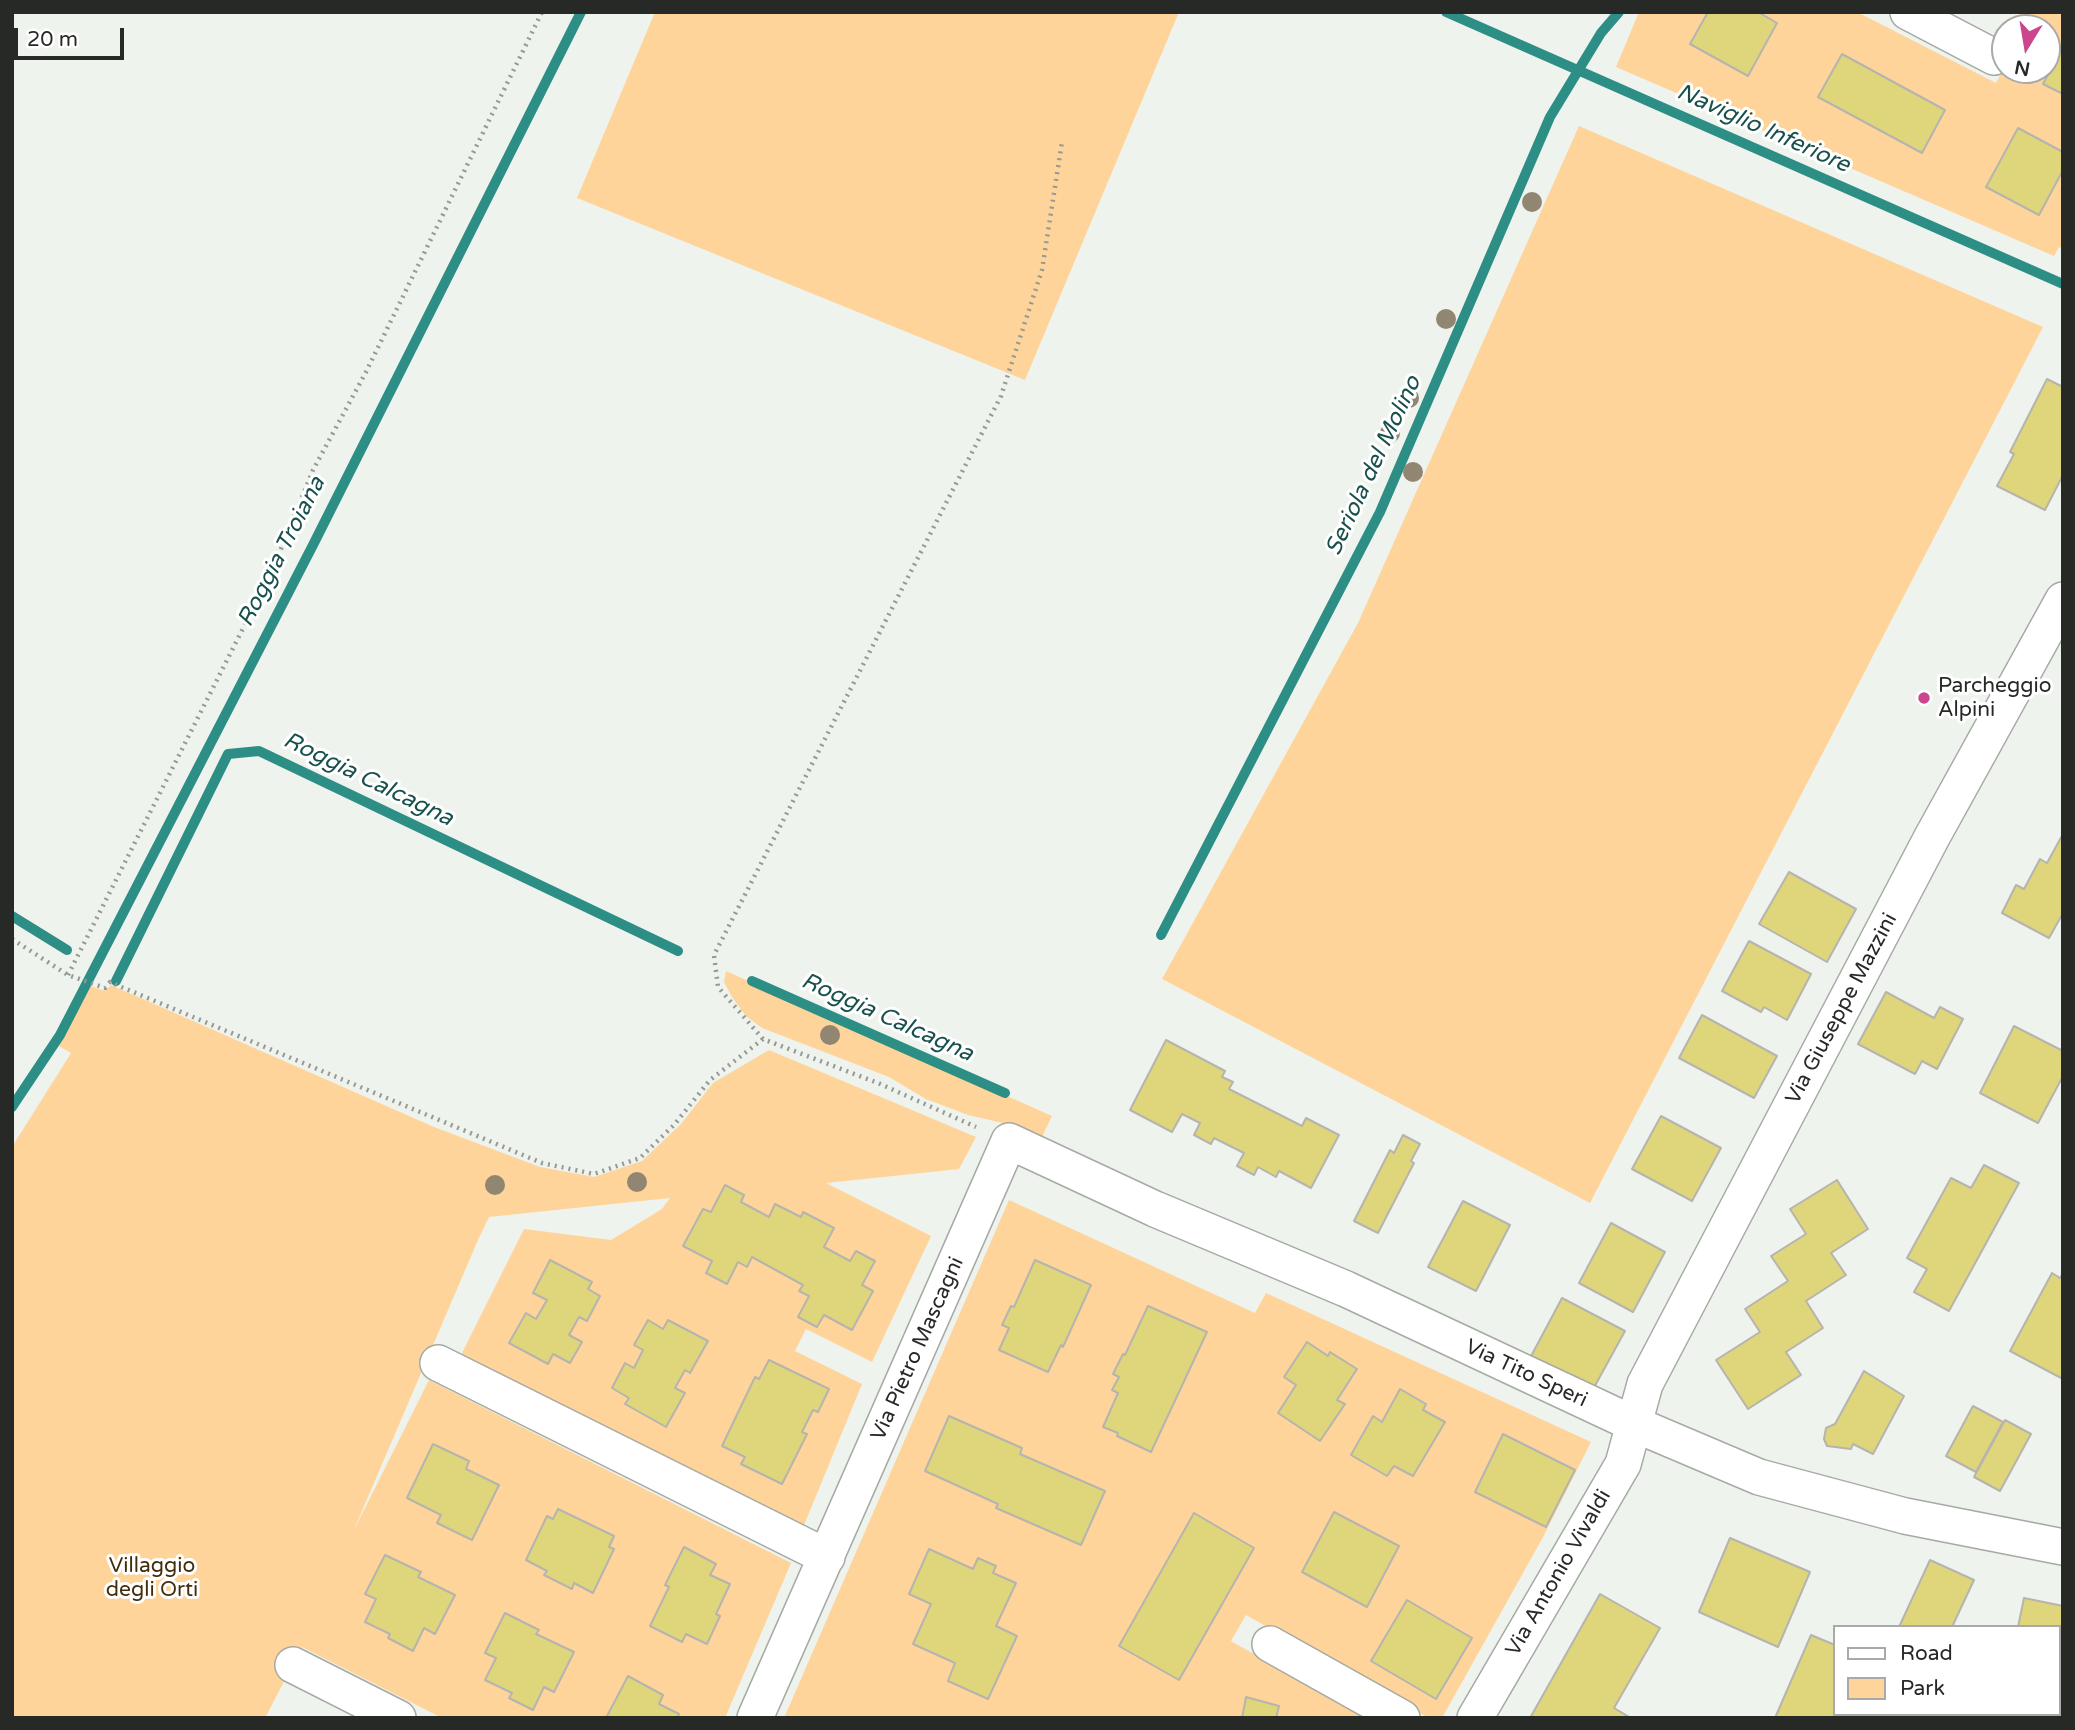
<!DOCTYPE html>
<html>
<head>
<meta charset="utf-8">
<style>
  body { margin:0 }
  #map { position:relative; width:2075px; height:1730px; overflow:hidden; background:#eff3ed; font-family:"Varela Round",sans-serif }
  canvas { display:block }
  .frame { position:absolute; inset:0; border:14px solid #272926; pointer-events:none }
  .legend { position:absolute; left:1833px; top:1625px; width:228px; height:91px; box-sizing:border-box; background:#fff; border:2px solid #a9a9a8; margin:0; padding:9px 12px; list-style:none; font-size:21px; color:#272926 }
  .legend li { display:flex; align-items:center; gap:14px; height:35px }
  .legend b { width:35px; border:2px solid #a9a9a8 }
  .north { position:absolute; left:1991px; top:14px; width:70px; height:70px; box-sizing:border-box; background:#fff; border:2px solid #a9a9a8; border-radius:50%; rotate:191deg; font-size:19px; font-weight:700; line-height:28px; text-align:center; color:#272926 }
  .north::after { content:''; display:block; margin:auto; width:24px; height:32px; background:#cb478d; clip-path:polygon(50% 0,100% 100%,50% 72%,0 100%) }
  .scale { position:absolute; left:14px; top:28px; width:110px; height:32px; box-sizing:border-box; border:4px solid #272926; border-top:0; padding-left:9px; font-size:21px; line-height:24px; white-space:nowrap; color:#272926; -webkit-text-stroke:5px #fff; paint-order:stroke }
</style>
</head>
<body>
<div id="map">
<canvas width="2075" height="1730"></canvas>
<div class="frame"></div>
<ul class="legend">
<li><b style="height:9px;background:#fff"></b>Road</li>
<li><b style="height:19px;background:#fed49a"></b>Park</li>
</ul>
<div class="north">N</div>
<div class="scale">20 m</div>
</div>
<script>
const ctx = document.querySelector('canvas').getContext('2d');
ctx.lineJoin = 'round';
function paint(path, color) { ctx.fillStyle = color; ctx.fill(path, 'evenodd'); }
const poly = rows => new Path2D(rows.map(r => 'M' + r).join(''));
function trace(path, color, width, dash) { ctx.strokeStyle = color; ctx.lineWidth = width; ctx.lineCap = dash ? 'butt' : 'round'; ctx.setLineDash(dash || []); ctx.stroke(path); }
function drawText(font, color, halo, rows, align = 'center') {
  ctx.font = font + ' "Varela Round",sans-serif'; ctx.lineWidth = 6; ctx.setLineDash([]); ctx.textBaseline = 'middle'; ctx.strokeStyle = halo; ctx.fillStyle = color; for (const [text, x, y, turn = 0] of rows) {
    ctx.save(); ctx.translate(x, y); ctx.rotate((+turn || 0) * Math.PI / 180); ctx.textAlign = isNaN(turn) ? turn : align; if (halo) ctx.strokeText(text, 0, 0); ctx.fillText(text, 0, 0); ctx.restore();
  }
}
const green = poly([
  [655,12,1179,12,1025,380,577,198],
  [1639,12,1857,12,1996,83,2005,66,2005,70,2047,70,2047,28,2025,28,2029,20,2014,12,2063,12,2063,249,2059,247,2054,256,1616,67],
  [1579,126,2043,327,1590,1203,1162,979,1358,623],
  [726,971,1052,1116,1042,1137,1020,1127,968,1115,926,1099,889,1077,762,1028,746,1016,732,997,724,982],
  [111,985,434,1127,540,1167,594,1177,642,1161,681,1124,713,1083,769,1050,976,1137,959,1169,826,1183,931,1236,872,1362,806,1329,795,1351,862,1384,802,1530,460,1357,524,1229,611,1240,662,1209,670,1198,489,1217,478,1240,353,1532,429,1380,791,1563,725,1718,442,1718,302,1647,265,1718,12,1718,12,1147,71,1053,57,1045,90,986,105,991],
  [736,1192,744,1195,741,1202,769,1217,775,1205,801,1217,804,1212,834,1228,824,1247,850,1261,856,1251,875,1261,862,1285,873,1292,852,1330,824,1315,817,1327,798,1317,809,1296,800,1291,803,1285,752,1257,747,1267,738,1262,726,1284,706,1273,712,1261,684,1246,703,1209,711,1212,721,1193],
  [1009,1200,1255,1313,1266,1293,1591,1442,1542,1539,1442,1718,1429,1718,1246,1615,1231,1641,1367,1718,784,1718],
  [929,1549,973,1569,978,1558,996,1566,993,1573,1016,1583,996,1626,1017,1636,988,1699,948,1681,955,1663,913,1644,931,1604,909,1594]
]);
const stream = poly([
  [1446,12,2063,284],
  [12,916,67,950],
  [1161,935,1380,512,1550,117,1601,33,1619,12],
  [116,981,228,754,259,751,678,951],
  [752,981,1005,1093],
  [12,1107,60,1035,313,545,581,12]
]);
const building = poly([
  [1708,12,1758,12,1777,23,1748,76,1690,44,1708,12],
  [2063,47,2063,94,2043,84,2063,47],
  [1842,54,1945,110,1922,153,1818,97,1842,54],
  [2018,128,2063,152,2063,170,2039,215,1986,187,2018,128],
  [2047,379,2063,387,2063,475,2045,510,1997,486,2014,454,2010,452,2047,379],
  [2063,834,2063,913,2049,938,2002,913,2016,885,2024,889,2040,859,2047,863,2063,834],
  [1789,872,1856,909,1827,962,1759,924,1789,872],
  [1749,941,1811,974,1787,1020,1764,1007,1761,1012,1722,991,1749,941],
  [1886,992,1934,1018,1940,1007,1963,1019,1937,1069,1922,1061,1915,1074,1858,1044,1886,992],
  [1702,1015,1777,1056,1754,1098,1679,1058,1702,1015],
  [2014,1026,2063,1051,2063,1076,2038,1123,1980,1093,2014,1026],
  [1166,1040,1225,1071,1222,1077,1233,1082,1229,1089,1302,1126,1306,1118,1339,1135,1311,1188,1279,1171,1276,1177,1258,1167,1254,1175,1237,1166,1244,1153,1214,1138,1211,1144,1194,1135,1200,1123,1182,1114,1172,1132,1130,1110,1166,1040],
  [1661,1116,1721,1148,1692,1201,1632,1169,1661,1116],
  [1403,1135,1420,1144,1411,1161,1414,1163,1378,1233,1354,1221,1390,1150,1394,1153,1403,1135],
  [1984,1165,2019,1183,1949,1311,1914,1292,1927,1269,1907,1258,1951,1178,1971,1188,1984,1165],
  [1837,1180,1868,1229,1831,1253,1846,1275,1806,1301,1823,1328,1786,1352,1801,1375,1748,1409,1716,1360,1760,1332,1745,1309,1788,1281,1771,1256,1806,1234,1790,1209,1837,1180],
  [725,1185,744,1195,741,1202,769,1217,775,1204,801,1217,803,1212,834,1228,824,1247,850,1261,856,1251,875,1261,862,1285,873,1291,852,1330,824,1315,817,1327,798,1317,809,1296,799,1291,803,1285,752,1257,747,1267,738,1262,727,1284,706,1273,712,1261,683,1246,703,1209,711,1212,725,1185],
  [1463,1201,1510,1225,1476,1291,1428,1267,1463,1201],
  [1611,1223,1665,1252,1633,1312,1579,1283,1611,1223],
  [550,1260,592,1282,588,1289,600,1296,587,1321,579,1317,569,1335,582,1342,570,1363,553,1354,548,1364,509,1343,526,1313,536,1319,547,1300,533,1293,550,1260],
  [1035,1260,1091,1285,1063,1347,1061,1345,1048,1372,999,1350,1009,1328,1002,1325,1011,1306,1014,1307,1035,1260],
  [2052,1273,2060,1278,2063,1273,2063,1379,2010,1351,2052,1273],
  [1562,1298,1625,1331,1591,1393,1529,1360,1562,1298],
  [1148,1306,1207,1332,1151,1452,1117,1436,1118,1433,1103,1427,1118,1393,1112,1390,1119,1377,1113,1374,1123,1354,1125,1355,1148,1306],
  [648,1320,663,1329,668,1320,708,1341,690,1373,685,1370,675,1388,685,1393,666,1427,625,1404,629,1398,612,1388,625,1363,634,1368,643,1350,634,1345,648,1320],
  [1307,1342,1328,1356,1330,1352,1357,1369,1337,1400,1345,1404,1320,1441,1278,1413,1296,1385,1284,1377,1307,1342],
  [769,1360,829,1389,818,1412,813,1410,802,1432,807,1434,782,1484,741,1464,745,1457,722,1446,755,1377,759,1379,769,1360],
  [1864,1371,1904,1396,1873,1454,1853,1444,1851,1449,1827,1446,1824,1439,1826,1428,1835,1424,1864,1371],
  [1400,1389,1426,1404,1423,1410,1445,1422,1413,1476,1394,1466,1387,1476,1351,1455,1373,1416,1382,1422,1400,1389],
  [1973,1406,2003,1422,1976,1472,1946,1456,1973,1406],
  [949,1416,1022,1448,1020,1454,1105,1491,1081,1545,996,1508,998,1504,925,1471,949,1416],
  [2005,1420,2031,1434,2000,1491,1974,1477,2005,1420],
  [1503,1434,1575,1470,1546,1527,1475,1492,1503,1434],
  [433,1444,469,1461,466,1469,499,1485,472,1540,437,1523,441,1515,407,1498,433,1444],
  [558,1509,614,1536,609,1547,614,1549,593,1593,574,1583,572,1589,544,1575,547,1571,526,1560,547,1516,553,1519,558,1509],
  [1334,1512,1399,1546,1367,1607,1302,1572,1334,1512],
  [1194,1513,1254,1548,1179,1680,1119,1646,1194,1513],
  [1730,1538,1810,1572,1778,1647,1699,1612,1730,1538],
  [684,1547,716,1564,710,1575,730,1584,716,1614,720,1616,707,1644,686,1634,682,1642,650,1626,669,1587,665,1585,684,1547],
  [929,1549,973,1569,978,1558,996,1566,993,1573,1016,1583,996,1626,1017,1636,988,1699,948,1681,955,1663,913,1644,931,1604,909,1594,929,1549],
  [385,1555,421,1572,418,1577,455,1595,435,1634,424,1628,413,1651,388,1638,390,1634,365,1622,376,1599,365,1594,385,1555],
  [1930,1560,1974,1580,1952,1627,1899,1627,1930,1560],
  [1600,1594,1660,1628,1614,1708,1631,1718,1530,1718,1600,1594],
  [2024,1598,2063,1606,2063,1667,2059,1666,2059,1627,2018,1627,2024,1598],
  [1407,1600,1472,1638,1436,1699,1371,1661,1407,1600],
  [505,1613,539,1630,536,1634,574,1652,554,1692,544,1687,533,1710,509,1698,512,1693,485,1680,496,1658,485,1653,505,1613],
  [1811,1635,1835,1645,1835,1714,1912,1714,1910,1718,1775,1718,1811,1635],
  [628,1676,663,1695,659,1704,679,1714,677,1718,606,1718,628,1676],
  [1246,1697,1279,1706,1276,1718,1242,1718,1246,1697],
  [1985,1714,2047,1714,2046,1718,2002,1718,1985,1714]
]);
const path = poly([
  [12,939,68,975,105,988,110,982,119,986,542,1163,594,1174,640,1158,674,1125,710,1080,763,1039,878,1083,976,1127],
  [68,975,272,571,313,470,366,372,542,12],
  [763,1039,718,987,714,955,1001,396,1042,270,1062,142]
]);
const minor = poly([
  [1908,12,1994,57],
  [438,1363,827,1557],
  [1270,1644,1402,1718],
  [293,1665,398,1718],
  [755,1718,1009,1141,1155,1209,1346,1289,1634,1424,1759,1477,1905,1516,2063,1547],
  [1475,1718,1623,1464,1645,1384,1932,837,2063,600]
]);
const trees = [
  [1532,202],
  [1446,319],
  [1409,398],
  [1390,433],
  [1413,472],
  [830,1035],
  [637,1182],
  [495,1185]
];
const markers = [
  [1924,698,7,"#cb478d"]
];
const poiNames = [
  ["Parcheggio",1938,686],
  ["Alpini",1938,710]
];
const streetNames = [
  ["Via Giuseppe Mazzini",1842,1009,-62],
  ["Via Pietro Mascagni",918,1349,-66],
  ["Via Tito Speri",1526,1374,25],
  ["Via Antonio Vivaldi",1559,1573,-60]
];
const parkNames = [
  ["Villaggio",152,1566],
  ["degli Orti",152,1590]
];
const waterNames = [
  ["Naviglio Inferiore",1763,129,24],
  ["Seriola del Molino",1374,466,-65],
  ["Roggia Troiana",282,552,-63],
  ["Roggia Calcagna",368,780,26],
  ["Roggia Calcagna",887,1018,24]
];
paint(green, '#fed49a');
trace(stream, '#2d8e86', 10);
paint(building, '#dfd67b');
trace(building, '#b5b4ae', 2);
trace(minor, '#a6aaa4', 38);
trace(path, '#969994', 4.5, [2, 5]);
trace(minor, '#fff', 35);
ctx.fillStyle = '#908671';
for (const [x, y] of trees) { ctx.beginPath(); ctx.arc(x, y, 10, 0, 2 * Math.PI); ctx.fill(); }
for (const [x, y, r, color] of markers) { const dot = new Path2D(); dot.arc(x, y, r, 0, 2 * Math.PI); ctx.fillStyle = color; ctx.fill(dot); trace(dot, '#fff', 2.5); }
drawText('21px', '#272926', '#fff', poiNames, 'left');
drawText('21px', '#272926', '#fff', streetNames);
drawText('21px', '#432d0b', '#fff', parkNames);
drawText('italic 23px', '#18504c', '#fff', waterNames);
</script>
</body>
</html>
